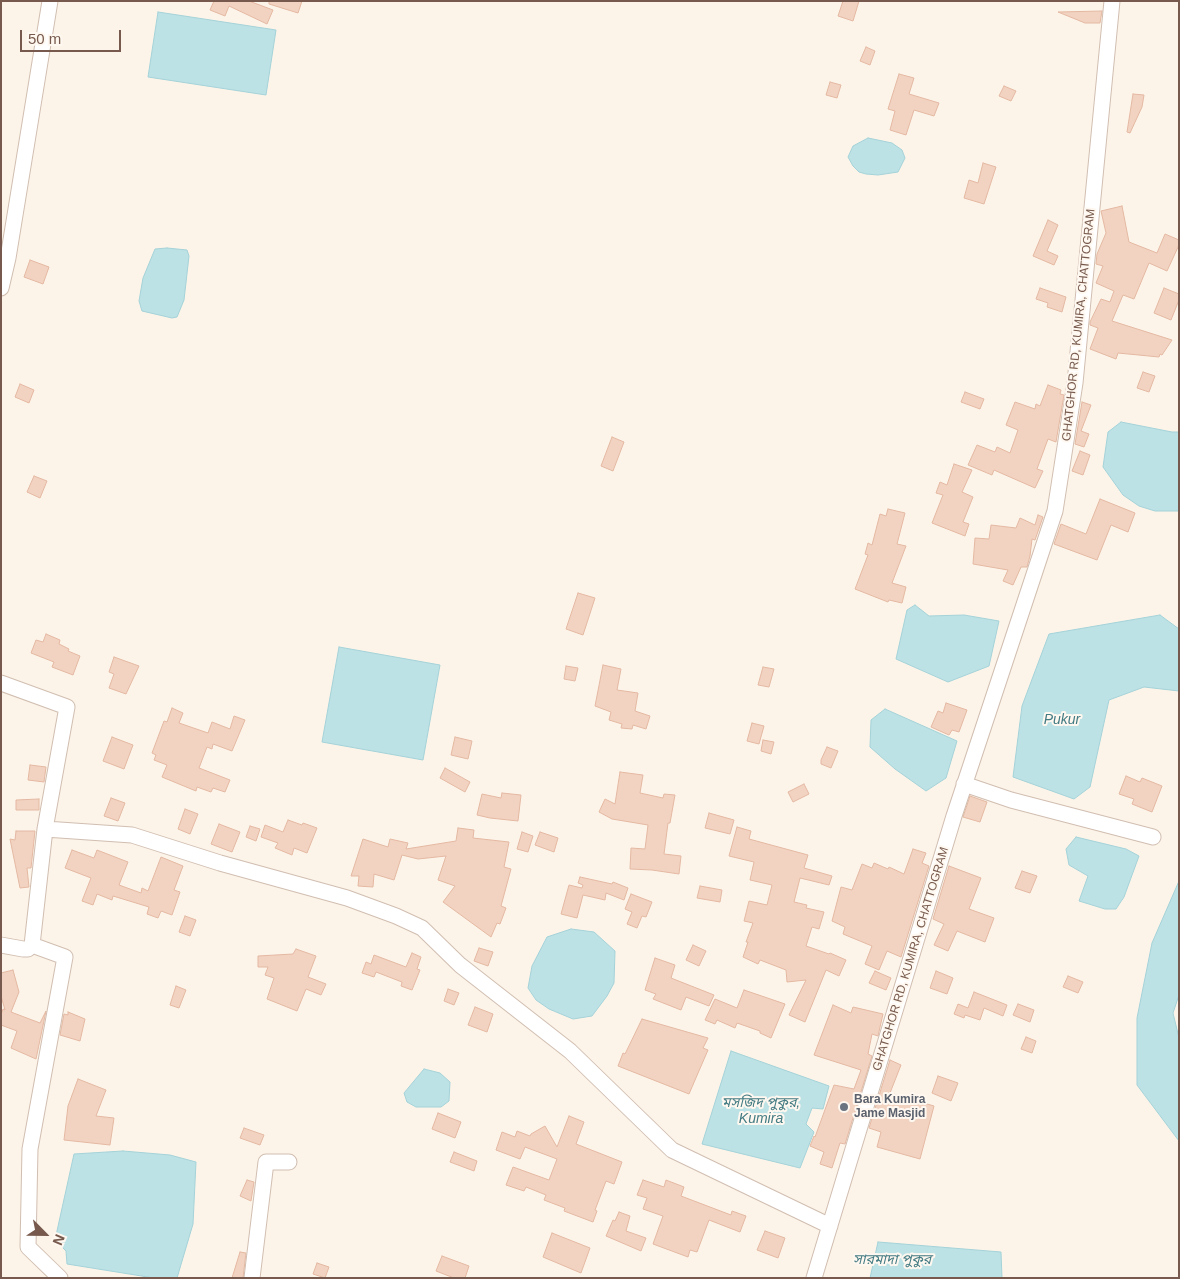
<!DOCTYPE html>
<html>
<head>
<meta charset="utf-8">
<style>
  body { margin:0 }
  #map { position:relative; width:1180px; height:1279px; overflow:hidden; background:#fcf4e9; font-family:Arial,sans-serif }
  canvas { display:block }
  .frame { position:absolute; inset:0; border:2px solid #775a4d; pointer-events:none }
  .north { position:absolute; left:20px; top:1209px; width:50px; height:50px; -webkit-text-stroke:4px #fff8f0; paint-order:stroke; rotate:113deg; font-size:14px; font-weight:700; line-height:20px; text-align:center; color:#775a4d }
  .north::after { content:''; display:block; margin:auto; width:18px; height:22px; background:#775a4d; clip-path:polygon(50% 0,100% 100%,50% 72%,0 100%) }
  .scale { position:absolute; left:20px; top:30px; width:101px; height:22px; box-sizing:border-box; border:2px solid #775a4d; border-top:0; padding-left:6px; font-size:15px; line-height:18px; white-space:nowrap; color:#775a4d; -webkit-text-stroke:4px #fff8f0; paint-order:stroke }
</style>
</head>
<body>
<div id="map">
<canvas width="1180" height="1279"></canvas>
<div class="frame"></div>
<div class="north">N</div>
<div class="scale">50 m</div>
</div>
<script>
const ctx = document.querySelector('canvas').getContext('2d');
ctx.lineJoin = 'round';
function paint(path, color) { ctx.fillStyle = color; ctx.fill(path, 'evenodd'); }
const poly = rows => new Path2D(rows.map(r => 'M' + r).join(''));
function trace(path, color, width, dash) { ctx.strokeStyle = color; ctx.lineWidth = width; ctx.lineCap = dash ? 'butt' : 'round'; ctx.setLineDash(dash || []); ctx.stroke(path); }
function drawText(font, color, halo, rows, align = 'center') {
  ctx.font = font + ' Arial,"Noto Sans Bengali",sans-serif'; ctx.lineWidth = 4; ctx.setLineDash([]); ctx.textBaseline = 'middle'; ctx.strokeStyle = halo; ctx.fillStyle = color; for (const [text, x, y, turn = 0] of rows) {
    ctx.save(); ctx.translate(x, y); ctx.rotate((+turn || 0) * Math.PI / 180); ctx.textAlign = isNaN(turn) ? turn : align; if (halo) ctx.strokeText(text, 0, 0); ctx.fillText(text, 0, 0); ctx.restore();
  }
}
const water = poly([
  [158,12,276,30,266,95,148,77,158,12],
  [868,138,892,143,902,150,905,158,898,172,878,175,866,174,859,172,853,166,848,157,853,146,868,138],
  [167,248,187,250,189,256,184,300,177,317,172,318,142,311,139,301,143,278,155,249,167,248],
  [1121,422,1172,432,1179,432,1179,511,1155,511,1139,506,1123,495,1103,467,1108,432,1121,422],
  [915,605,929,616,964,615,999,621,989,666,948,682,896,659,907,610,915,605],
  [1160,615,1179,629,1179,691,1144,687,1109,700,1090,787,1074,799,1013,777,1022,706,1049,634,1160,615],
  [339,647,440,665,423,760,322,742,339,647],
  [885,709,957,741,946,778,926,791,895,769,870,747,871,720,885,709],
  [1076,837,1126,849,1139,856,1124,897,1116,909,1105,909,1079,901,1088,876,1069,865,1066,849,1076,837],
  [1179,881,1179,995,1173,1013,1179,1038,1179,1141,1137,1085,1137,1018,1152,943,1179,881],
  [571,929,594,932,615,951,614,983,607,996,592,1016,573,1019,549,1009,536,1000,528,988,532,966,547,937,571,929],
  [731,1051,829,1086,823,1109,812,1108,806,1124,814,1132,800,1168,702,1144,731,1051],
  [424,1069,440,1073,450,1082,449,1101,441,1107,416,1107,407,1102,404,1093,424,1069],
  [123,1151,170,1155,196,1162,193,1224,177,1278,154,1278,67,1264,66,1251,55,1240,74,1154,123,1151],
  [878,1242,1001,1252,1002,1278,870,1278,878,1242]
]);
const building = poly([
  [214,1,249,1,273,10,267,24,229,6,225,16,210,10,214,1],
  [269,1,302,1,298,13,269,4,269,1],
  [843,1,859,1,853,21,838,16,843,1],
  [1102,11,1100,23,1085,23,1058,12,1102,11],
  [866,47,875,51,870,65,860,61,866,47],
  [899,74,914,78,909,94,939,103,934,116,914,110,906,135,890,130,895,111,888,109,899,74],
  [830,82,841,85,837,98,826,95,830,82],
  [1004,86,1016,91,1011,101,999,96,1004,86],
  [1133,94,1144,95,1142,107,1130,133,1127,132,1133,94],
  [983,163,996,167,984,204,964,198,969,180,978,183,983,163],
  [1122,206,1129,242,1157,253,1165,234,1179,240,1179,245,1167,271,1149,263,1134,299,1123,295,1112,321,1172,340,1162,355,1160,354,1159,357,1118,353,1116,359,1090,349,1098,328,1090,325,1090,322,1101,299,1110,302,1114,291,1096,283,1103,266,1096,264,1097,254,1106,233,1101,211,1122,206],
  [1048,220,1058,225,1047,251,1058,256,1054,265,1033,256,1048,220],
  [30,260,49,267,43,284,24,277,30,260],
  [1040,288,1066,297,1062,312,1047,307,1048,303,1036,299,1040,288],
  [1164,288,1179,294,1179,300,1171,320,1154,313,1164,288],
  [1143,372,1155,376,1149,392,1137,388,1143,372],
  [20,384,34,390,29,403,15,397,20,384],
  [1048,385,1061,390,1060,394,1064,395,1056,442,1048,439,1037,469,1043,471,1035,488,994,470,992,475,968,465,977,445,995,452,997,447,1010,453,1018,430,1006,425,1015,402,1035,409,1036,404,1040,406,1048,385],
  [965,392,984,399,980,409,961,402,965,392],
  [1082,402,1091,405,1081,431,1089,434,1084,447,1075,444,1082,402],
  [612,437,624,442,613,471,601,466,612,437],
  [1080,451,1090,455,1083,475,1072,471,1080,451],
  [954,464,972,470,962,492,973,497,963,522,969,524,965,536,932,523,943,495,936,493,940,482,947,485,954,464],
  [34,476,47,481,40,498,27,492,34,476],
  [1100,499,1135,513,1128,532,1111,525,1097,560,1054,544,1061,524,1086,534,1100,499],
  [888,509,905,513,897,544,906,546,892,583,906,587,902,603,889,600,888,602,855,589,868,555,865,554,868,543,872,545,880,514,886,516,888,509],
  [1038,515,1043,517,1035,540,1032,539,1030,556,1027,567,1021,567,1013,585,1003,581,1008,570,973,564,975,538,989,539,991,525,1016,528,1020,518,1035,525,1038,515],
  [578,593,595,598,583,635,566,629,578,593],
  [46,634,60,640,59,644,69,649,68,651,80,656,73,675,52,667,54,662,31,653,36,640,43,642,46,634],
  [114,657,139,666,126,694,109,688,114,674,109,672,114,657],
  [603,665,621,669,617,690,638,693,635,711,650,716,646,729,633,725,632,729,621,728,622,724,609,720,611,712,595,706,603,665],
  [566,666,578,668,575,681,564,679,566,666],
  [763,667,774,669,769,687,758,685,763,667],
  [946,703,967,710,959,732,952,730,949,735,931,727,938,711,943,713,946,703],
  [172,708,183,713,179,723,208,733,212,722,230,729,234,716,245,720,232,751,213,744,212,749,207,747,199,768,230,780,225,792,213,788,211,792,197,787,196,791,162,777,167,765,154,760,156,755,152,753,164,721,167,722,172,708],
  [752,723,764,726,759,744,747,741,752,723],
  [112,737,133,745,124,769,103,761,112,737],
  [455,737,472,741,468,759,451,755,455,737],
  [763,740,774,742,771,754,761,751,763,740],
  [827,747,838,751,831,768,821,764,821,760,827,747],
  [30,765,46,767,44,782,28,780,30,765],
  [445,768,470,782,465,792,440,778,445,768],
  [620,772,643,775,640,793,663,798,664,794,675,795,670,823,668,823,664,854,681,856,679,874,652,870,630,869,631,848,645,849,648,825,612,819,599,812,605,799,615,804,620,772],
  [1126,776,1140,782,1142,778,1162,786,1152,812,1132,804,1134,799,1119,794,1126,776],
  [804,784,809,794,793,802,788,792,804,784],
  [502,793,521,795,518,821,490,818,477,815,482,794,501,798,502,793],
  [970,796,987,802,980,822,963,817,970,796],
  [111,798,125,803,118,821,104,816,111,798],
  [39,799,39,810,16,810,16,800,39,799],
  [185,809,198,814,190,834,178,829,185,809],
  [709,813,734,820,730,834,705,828,709,813],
  [288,820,302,825,303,823,317,828,307,853,294,848,292,855,275,848,278,843,261,837,265,825,283,832,288,820],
  [219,824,240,832,232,852,211,844,219,824],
  [250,826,260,829,256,841,246,837,250,826],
  [737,827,751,831,749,839,808,855,804,868,832,876,829,885,800,878,794,902,807,905,806,908,824,912,819,929,812,927,806,946,829,954,830,953,846,960,839,976,826,970,805,1022,789,1015,806,980,787,982,786,970,760,960,758,964,743,957,748,942,746,942,753,923,744,921,749,901,767,905,772,885,750,880,754,862,729,856,737,827],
  [458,828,474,830,473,838,509,842,504,867,511,869,501,906,506,908,500,924,497,923,491,937,443,902,455,886,438,880,446,856,418,859,402,855,394,880,374,874,373,887,358,886,359,876,351,876,363,839,388,847,390,839,408,843,406,849,456,841,458,828],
  [16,831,35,831,31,868,27,868,29,887,20,888,10,839,15,840,16,831],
  [522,832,533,836,528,852,517,849,522,832],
  [540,832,558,838,554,852,535,845,540,832],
  [913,849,926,853,922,863,929,866,901,957,887,951,879,970,865,964,872,946,843,934,845,927,832,921,841,887,852,890,862,864,872,868,874,863,888,869,889,867,904,874,913,849],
  [72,850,94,858,97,850,128,862,119,885,141,893,142,888,148,891,161,857,183,866,174,890,180,892,172,915,161,911,158,918,147,914,149,907,113,896,112,900,97,894,93,905,82,901,91,878,65,868,72,850],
  [949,866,981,878,969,909,994,918,985,942,957,931,948,951,934,945,944,924,933,919,949,866],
  [1022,871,1037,876,1030,893,1015,888,1022,871],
  [580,877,612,884,613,882,628,888,624,900,606,893,605,900,583,895,577,918,561,914,569,885,582,888,583,885,578,883,580,877],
  [700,886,722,890,720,902,697,898,700,886],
  [631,894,652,902,646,917,642,916,637,928,627,924,632,912,625,909,631,894],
  [185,916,196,920,190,936,179,932,185,916],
  [693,945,706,951,699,966,686,960,693,945],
  [479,948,493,952,488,966,474,961,479,948],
  [296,949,316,956,308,977,326,984,321,995,306,989,297,1011,267,999,274,978,265,975,268,967,258,967,258,956,293,954,296,949],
  [412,953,421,957,417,969,420,970,412,990,401,986,402,982,376,972,374,977,362,973,366,962,371,964,374,955,406,967,412,953],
  [655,958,675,965,671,978,714,995,709,1006,686,997,681,1010,653,999,656,994,645,990,655,958],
  [13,970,19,992,11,1012,40,1023,46,1011,36,1059,11,1048,17,1031,1,1025,1,1015,3,1009,5,1010,1,996,1,973,13,970],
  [875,971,891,978,886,990,869,983,875,971],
  [936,971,953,978,947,994,930,988,936,971],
  [1068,976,1083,982,1078,993,1063,987,1068,976],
  [176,986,186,990,179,1008,170,1005,176,986],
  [448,989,459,993,454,1005,444,1001,448,989],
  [744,990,785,1004,771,1038,760,1033,760,1031,737,1023,735,1028,717,1020,715,1024,705,1020,715,999,737,1008,744,990],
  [974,992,1007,1005,1003,1016,984,1008,980,1020,965,1015,964,1018,954,1014,958,1004,968,1008,974,992],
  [1018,1004,1034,1010,1030,1022,1013,1015,1018,1004],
  [833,1005,851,1013,853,1007,883,1014,878,1036,872,1034,868,1054,872,1056,845,1144,840,1143,832,1168,820,1164,824,1152,810,1146,814,1136,815,1137,834,1085,854,1089,861,1070,814,1055,833,1005],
  [475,1007,493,1014,487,1032,468,1025,475,1007],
  [68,1012,85,1019,80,1041,60,1035,64,1014,68,1015,68,1012],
  [642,1019,708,1038,703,1048,708,1050,689,1094,618,1066,623,1053,625,1054,642,1019],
  [1026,1037,1036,1041,1032,1053,1021,1049,1026,1037],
  [890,1060,901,1065,890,1093,934,1106,920,1159,877,1147,881,1132,869,1128,890,1060],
  [938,1076,958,1083,951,1101,932,1093,938,1076],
  [78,1079,106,1090,96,1116,114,1118,110,1145,64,1140,68,1106,78,1079],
  [438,1113,461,1122,455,1138,432,1129,438,1113],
  [569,1116,584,1122,576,1144,622,1162,614,1184,606,1181,595,1210,597,1211,593,1222,564,1211,565,1208,544,1200,546,1195,526,1187,524,1191,506,1185,513,1167,549,1180,557,1159,525,1147,520,1159,496,1150,502,1132,515,1137,517,1131,530,1136,531,1134,545,1126,557,1147,569,1116],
  [244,1128,264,1135,260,1145,240,1138,244,1128],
  [454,1152,477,1161,474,1171,450,1162,454,1152],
  [247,1180,254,1182,251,1201,240,1196,247,1180],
  [643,1180,664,1187,666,1180,684,1187,681,1196,731,1215,732,1211,746,1216,740,1232,709,1220,697,1252,690,1250,688,1257,653,1244,663,1216,643,1209,647,1198,637,1195,643,1180],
  [619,1212,630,1216,626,1231,646,1238,641,1251,606,1236,613,1220,615,1221,619,1212],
  [765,1231,785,1238,778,1258,757,1250,765,1231],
  [552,1233,590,1248,581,1273,543,1257,552,1233],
  [240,1252,246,1253,243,1278,232,1278,240,1252],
  [442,1256,469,1266,465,1278,454,1278,436,1271,442,1256],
  [317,1263,329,1267,325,1278,313,1274,317,1263]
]);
const minor = poly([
  [1,288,8,258,50,1],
  [1,683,67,707,45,829,32,945,28,949,23,949,1,945],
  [964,784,1011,800,1153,837],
  [45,829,132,835,220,863,347,898,396,916,422,928,460,965,570,1051,672,1150,830,1226],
  [32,945,65,957,30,1149,28,1247,60,1278],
  [252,1278,266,1162,289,1162],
  [814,1278,954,816,1055,511,1075,383,1112,1]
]);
const markers = [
  [844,1107,5,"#6b7280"]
];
const streetNames = [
  ["GHATGHOR RD, KUMIRA, CHATTOGRAM",1079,325,-84],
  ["GHATGHOR RD, KUMIRA, CHATTOGRAM",911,959,-73]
];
const worshipNames = [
  ["Bara Kumira",854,1100],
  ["Jame Masjid",854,1114]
];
const waterNames = [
  ["Pukur",1062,720],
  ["মসজিদ পুকুর,",761,1103],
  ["Kumira",761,1119],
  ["সারমাদা পুকুর",892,1260]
];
paint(water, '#bde2e6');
trace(water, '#a4d2d8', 1);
paint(building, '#f2d3c1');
trace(building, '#e4b8a2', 1);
trace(minor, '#d1beb1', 17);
trace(minor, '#fff', 15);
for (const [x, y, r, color] of markers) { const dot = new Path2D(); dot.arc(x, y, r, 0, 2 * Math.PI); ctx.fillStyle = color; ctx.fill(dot); trace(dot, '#fff8f0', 2); }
drawText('12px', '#775a4d', '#fff8f0', streetNames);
drawText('bold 12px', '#5b616d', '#fff8f0', worshipNames, 'left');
drawText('italic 14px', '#437b83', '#fff8f0', waterNames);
</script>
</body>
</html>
